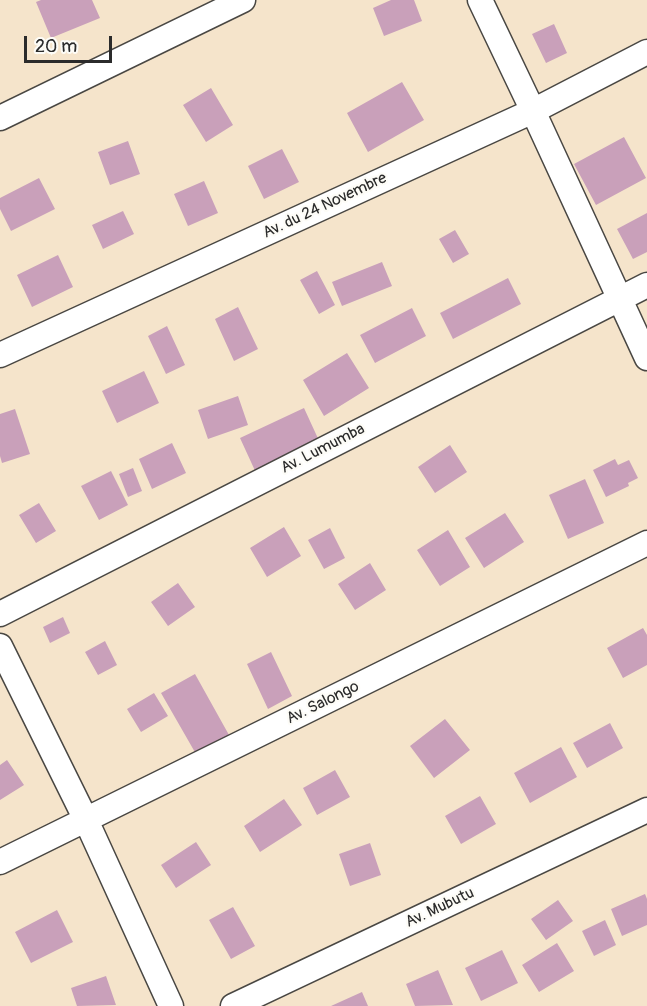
<!DOCTYPE html>
<html>
<head>
<meta charset="utf-8">
<style>
  body { margin:0 }
  #map { position:relative; width:647px; height:1006px; overflow:hidden; background:#f5e4cb; font-family:Pangolin,sans-serif }
  canvas { display:block }
  .scale { position:absolute; left:24px; top:36px; width:88px; height:27px; box-sizing:border-box; border:3px solid #2b2b2b; border-top:0; padding-left:8px; font-size:18px; line-height:21px; white-space:nowrap; color:#2b2b2b; -webkit-text-stroke:4px #fdfcf7; paint-order:stroke }
</style>
</head>
<body>
<div id="map">
<canvas width="647" height="1006"></canvas>
<div class="scale">20 m</div>
</div>
<script>
const ctx = document.querySelector('canvas').getContext('2d');
ctx.lineJoin = 'round';
function paint(path, color) { ctx.fillStyle = color; ctx.fill(path, 'evenodd'); }
const poly = rows => new Path2D(rows.map(r => 'M' + r).join(''));
function trace(path, color, width, dash) { ctx.strokeStyle = color; ctx.lineWidth = width; ctx.lineCap = dash ? 'butt' : 'round'; ctx.setLineDash(dash || []); ctx.stroke(path); }
function drawText(font, color, halo, rows, align = 'center') {
  ctx.font = font + ' Pangolin,sans-serif'; ctx.lineWidth = 4.5; ctx.setLineDash([]); ctx.textBaseline = 'middle'; ctx.strokeStyle = halo; ctx.fillStyle = color; for (const [text, x, y, turn = 0] of rows) {
    ctx.save(); ctx.translate(x, y); ctx.rotate((+turn || 0) * Math.PI / 180); ctx.textAlign = isNaN(turn) ? turn : align; if (halo) ctx.strokeText(text, 0, 0); ctx.fillText(text, 0, 0); ctx.restore();
  }
}
const building = poly([
  [41,0,92,0,100,18,51,38,36,2],
  [391,0,414,0,422,21,384,36,373,8],
  [554,24,567,53,546,63,532,34],
  [402,82,424,120,368,152,347,113],
  [211,88,233,125,206,142,183,105],
  [624,137,646,178,596,205,574,164],
  [128,141,140,174,110,185,98,152],
  [282,149,299,182,264,199,248,166],
  [39,178,55,209,11,231,0,209,0,198],
  [204,181,218,213,188,226,174,194],
  [123,211,134,234,103,249,92,225],
  [647,213,647,252,633,259,617,229],
  [455,230,469,254,453,263,439,239],
  [58,255,73,287,32,307,17,275],
  [382,262,392,286,342,306,332,282],
  [317,271,335,305,319,314,300,280],
  [508,278,521,304,453,339,440,313],
  [238,307,258,349,234,361,215,319],
  [412,308,426,336,375,363,360,335],
  [167,326,185,365,166,374,148,336],
  [347,353,369,388,324,416,303,380],
  [144,371,159,403,117,423,102,391],
  [238,396,248,425,208,439,198,410],
  [304,408,321,445,257,475,240,438],
  [15,409,30,454,2,463,0,456,0,414],
  [172,443,186,473,152,489,139,459],
  [450,445,467,472,435,493,418,467],
  [615,459,618,465,629,460,638,478,628,483,629,486,606,497,593,470],
  [133,468,142,491,128,497,119,474],
  [111,471,128,505,99,520,81,486],
  [585,479,604,523,568,539,549,495],
  [39,503,56,531,36,543,19,515],
  [505,513,524,542,484,568,465,538],
  [284,527,301,556,267,577,250,548],
  [330,528,345,558,324,569,308,540],
  [448,530,470,567,440,586,417,550],
  [370,563,386,590,355,610,338,584],
  [178,583,195,607,168,626,151,602],
  [63,617,70,633,50,643,43,627],
  [643,628,647,635,647,665,623,678,607,648],
  [105,641,117,665,98,675,85,652],
  [271,652,292,696,268,709,247,664],
  [195,674,229,735,196,754,161,693],
  [154,693,168,716,141,732,127,709],
  [445,719,470,750,434,778,410,746],
  [610,723,623,748,587,768,573,743],
  [561,747,577,777,530,803,514,773],
  [7,760,24,785,0,800,0,765],
  [335,770,350,797,317,815,303,788],
  [480,796,496,824,461,844,445,816],
  [284,799,302,825,260,852,244,826],
  [196,842,211,865,176,888,161,865],
  [370,843,381,875,350,886,339,854],
  [645,894,647,899,647,925,622,936,611,909],
  [558,900,573,921,546,940,531,919],
  [233,907,255,946,231,959,209,920],
  [57,910,73,942,31,963,15,932],
  [605,920,616,945,594,956,582,931],
  [557,943,574,971,539,992,522,965],
  [502,950,518,983,481,1001,465,968],
  [438,970,453,1005,415,1006,406,984],
  [106,976,116,1005,77,1006,71,988],
  [362,992,368,1006,331,1006]
]);
const street = poly([
  [480,0,533,111,647,358],
  [0,118,243,0],
  [0,355,533,111,647,52],
  [0,614,647,285],
  [0,646,86,820,171,1006],
  [0,862,647,543],
  [233,1006,647,810]
]);
const streetNames = [
  ["Av. du 24 Novembre",325,206,-25],
  ["Av. Lumumba",323,449,-27],
  ["Av. Salongo",323,703,-26],
  ["Av. Mubutu",440,908,-25]
];
paint(building, '#c9a0ba');
trace(street, '#494743', 27);
trace(street, '#fff', 24);
drawText('16px', '#2b2b2b', '#fdfcf7', streetNames);
</script>
</body>
</html>
